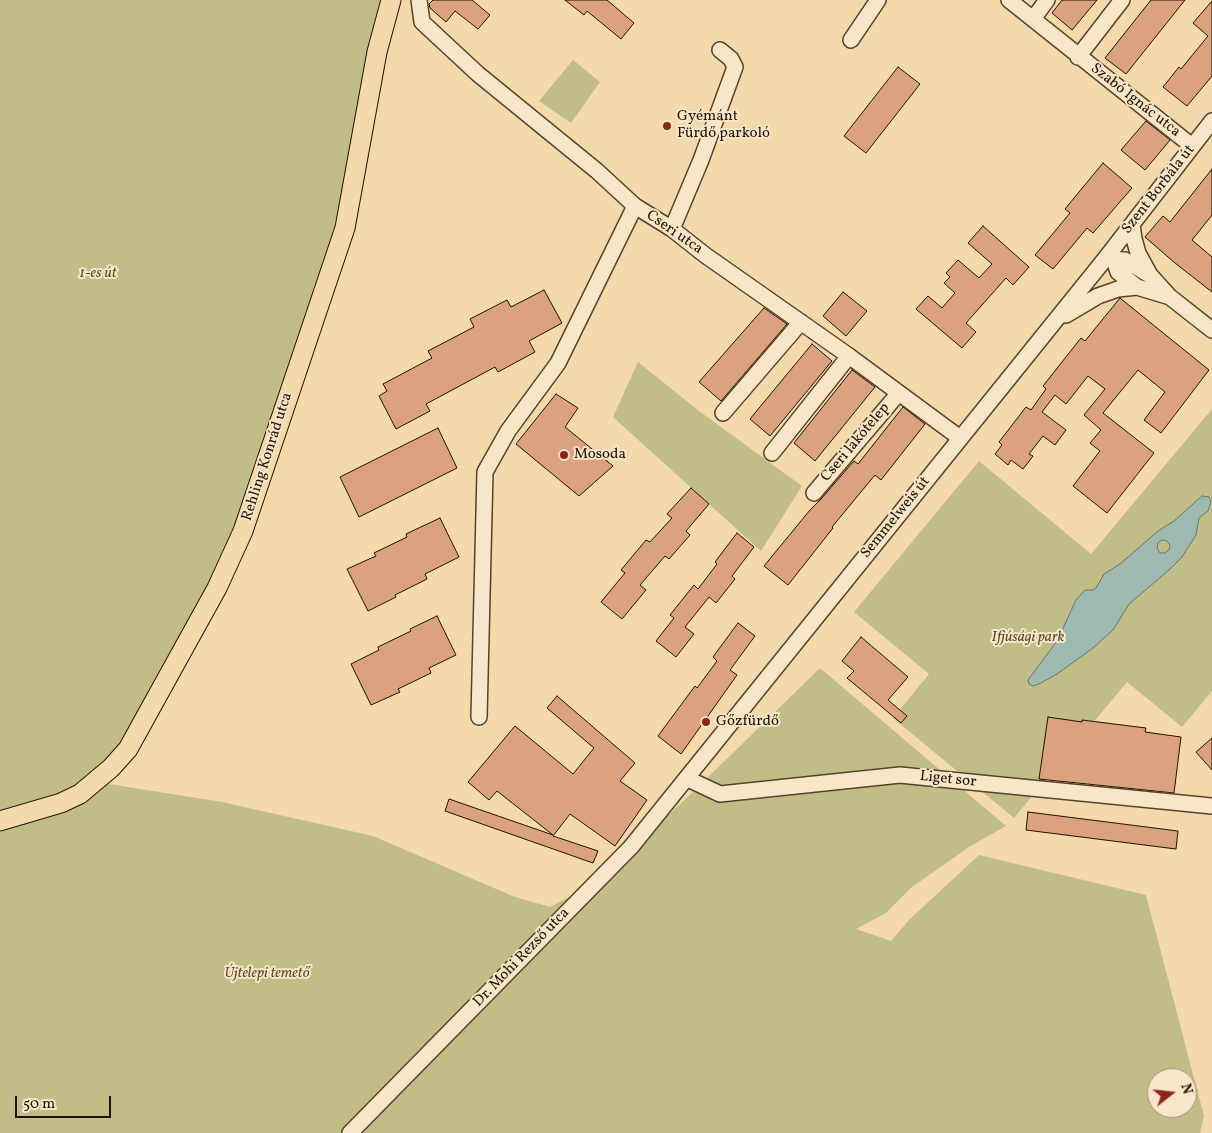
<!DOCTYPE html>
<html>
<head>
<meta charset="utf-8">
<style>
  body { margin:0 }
  #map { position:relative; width:1212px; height:1133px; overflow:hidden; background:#f4d9ab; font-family:Vollkorn,serif }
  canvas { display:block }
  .north { position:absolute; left:1147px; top:1068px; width:50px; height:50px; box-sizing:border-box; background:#f8e6c8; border:1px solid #a39178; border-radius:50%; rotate:74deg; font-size:14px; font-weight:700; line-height:20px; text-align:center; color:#241100 }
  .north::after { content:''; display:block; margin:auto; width:18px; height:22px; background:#8f2418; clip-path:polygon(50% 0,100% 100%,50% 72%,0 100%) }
  .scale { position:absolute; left:15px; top:1096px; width:96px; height:22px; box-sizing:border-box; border:2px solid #241100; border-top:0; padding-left:6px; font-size:15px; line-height:18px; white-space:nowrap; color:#241100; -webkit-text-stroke:4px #f8e6c8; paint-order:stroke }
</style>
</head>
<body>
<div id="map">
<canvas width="1212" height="1133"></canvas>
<div class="north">N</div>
<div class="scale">50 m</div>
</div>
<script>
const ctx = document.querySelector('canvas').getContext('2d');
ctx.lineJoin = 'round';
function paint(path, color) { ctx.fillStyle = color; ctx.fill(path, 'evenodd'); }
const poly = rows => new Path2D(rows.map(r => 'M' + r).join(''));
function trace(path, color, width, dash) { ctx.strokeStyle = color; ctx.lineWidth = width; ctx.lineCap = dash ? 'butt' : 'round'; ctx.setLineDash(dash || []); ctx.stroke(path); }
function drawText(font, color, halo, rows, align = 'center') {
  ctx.font = font + ' Vollkorn,serif'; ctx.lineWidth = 4; ctx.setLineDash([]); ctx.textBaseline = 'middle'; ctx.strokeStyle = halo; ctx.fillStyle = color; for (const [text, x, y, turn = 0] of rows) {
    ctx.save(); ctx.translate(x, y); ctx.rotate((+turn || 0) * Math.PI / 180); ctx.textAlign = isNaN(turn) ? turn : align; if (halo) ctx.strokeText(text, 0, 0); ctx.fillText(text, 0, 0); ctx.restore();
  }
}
const green = poly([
  [0,0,391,0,358,156,243,531,160,694,96,782,222,802,373,836,515,897,550,907,596,883,695,790,820,668,1006,826,969,847,912,887,886,913,856,929,891,941,910,919,979,855,1146,895,1204,1116,1200,1133,0,1133],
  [1157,1078,1187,1078,1187,1108,1157,1108],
  [573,60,600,82,571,123,539,101],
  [638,362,699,411,802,486,761,551,613,417],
  [1212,409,1212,691,1182,727,1127,682,1014,818,893,718,929,674,854,612,979,461,1091,554]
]);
const water = poly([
  [1202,496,1209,497,1211,502,1208,511,1199,518,1196,535,1182,557,1169,570,1129,604,1113,630,1093,648,1057,674,1039,684,1033,686,1029,684,1028,680,1057,641,1076,600,1085,590,1093,590,1096,588,1104,574,1120,564,1158,531,1174,521,1202,496],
  [1162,540,1167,541,1170,545,1169,550,1165,553,1160,553,1157,548,1158,543,1162,540]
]);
const building = poly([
  [433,0,472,0,490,15,478,29,455,11,446,22,430,8,429,4,433,0],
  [565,0,607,0,634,23,621,39,587,11,584,15,565,0],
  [1062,0,1097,0,1072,30,1052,13,1062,0],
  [1151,0,1185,0,1126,74,1105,58,1151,0],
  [1212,1,1212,76,1187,106,1163,87,1179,67,1181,69,1208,36,1193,23,1212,1],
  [898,67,920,84,866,153,844,136,898,67],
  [1146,121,1170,140,1145,170,1121,150,1146,121],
  [1103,163,1132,188,1093,233,1087,228,1053,269,1035,255,1070,213,1065,209,1103,163],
  [1212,169,1212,215,1192,240,1212,257,1212,292,1175,263,1145,237,1163,216,1170,222,1212,169],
  [983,226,1029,267,1013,285,1006,278,966,323,976,332,962,348,916,309,928,296,942,308,955,293,944,283,950,277,946,273,958,260,979,278,992,264,968,243,983,226],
  [544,290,562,323,529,341,535,352,498,372,495,367,426,404,430,411,396,429,379,396,387,391,383,384,432,358,428,351,474,327,470,319,507,300,511,307,544,290],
  [843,292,867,311,846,336,823,316,843,292],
  [1120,298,1209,370,1161,433,1144,420,1165,392,1138,370,1103,413,1154,453,1107,513,1073,486,1100,451,1090,443,1101,430,1084,415,1105,389,1088,376,1066,404,1055,395,1042,412,1066,430,1055,445,1043,436,1029,454,1033,456,1023,469,1011,460,1008,465,995,454,1002,445,999,442,1026,407,1031,410,1046,389,1043,386,1081,338,1085,341,1120,298],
  [764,308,787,324,721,401,699,382,764,308],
  [812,344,832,361,770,436,750,419,812,344],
  [852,370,875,387,815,461,794,443,852,370],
  [556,394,578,408,565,427,613,466,579,496,516,444,556,394],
  [903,407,925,424,881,480,875,475,832,527,833,528,788,585,764,566,810,510,821,499,854,461,858,464,903,407],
  [438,428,457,468,359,517,340,477,438,428],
  [691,488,709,504,686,531,690,535,669,559,665,556,640,585,646,590,622,619,601,602,625,573,621,570,646,540,650,542,672,518,667,514,691,488],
  [440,518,459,557,425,574,427,579,395,595,396,597,368,611,347,569,376,556,374,553,407,537,406,534,440,518],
  [737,533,754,547,732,576,735,579,716,603,709,597,685,627,694,634,676,657,656,641,674,618,670,615,694,585,698,589,717,564,715,562,737,533],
  [437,616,456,655,429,668,431,673,398,689,400,692,371,705,351,664,379,650,378,647,411,631,410,629,437,616],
  [738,623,755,636,730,670,737,675,681,754,658,736,695,686,697,688,717,661,713,657,738,623],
  [861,637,908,677,888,700,907,716,901,723,847,678,854,671,842,661,861,637],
  [557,696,635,763,620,781,647,800,615,846,570,814,553,836,598,851,593,863,445,811,449,799,553,835,497,791,489,800,468,782,515,726,573,774,594,748,547,708,557,696],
  [1048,717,1082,722,1082,720,1146,728,1145,732,1181,737,1174,793,1039,779,1048,717],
  [1212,738,1212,770,1196,752,1212,738],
  [1028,812,1178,831,1176,849,1026,830,1028,812]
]);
const minor = poly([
  [419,0,422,22,478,74,597,171,635,206,672,229,705,255,849,356,960,438],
  [1009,0,1192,146],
  [1033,19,1047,0],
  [851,40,878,0],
  [1078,57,1122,0],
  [1132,224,1134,239,1138,253,1150,275,1170,297,1212,330],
  [672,229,701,160,735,67,731,59,720,50],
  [1111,251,1118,272,1137,287,1170,297],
  [1105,259,1125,260,1149,275],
  [1066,315,1098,296,1118,289,1137,287],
  [723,413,801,322],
  [772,453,849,356],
  [814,493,898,394],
  [479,717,485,472,508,431,558,363,635,206],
  [688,779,720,794,900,775,1212,806],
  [350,1133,631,847,1105,259,1212,121]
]);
const major = poly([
  [0,821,61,803,80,794,111,768,128,749,217,588,243,531,345,228,377,52,391,0]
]);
const markers = [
  [667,126,5,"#8f2418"],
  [564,455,5,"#8f2418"],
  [706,722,5,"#8f2418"]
];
const streetNames = [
  ["Szabó Ignác utca",1135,101,38],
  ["Szent Borbála út",1159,190,-52],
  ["Cseri utca",674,233,35],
  ["Cseri lakótelep",856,443,-50],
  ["Rehling Konrád utca",268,457,-72],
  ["Semmelweis út",896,518,-51],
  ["Liget sor",948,780,6],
  ["Dr. Mohi Rezső utca",522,958,-46]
];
const poiNames = [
  ["Gyémánt",677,117],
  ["Fürdő parkoló",677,134],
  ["Mosoda",574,455],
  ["Gőzfürdő",716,722]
];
const parkNames = [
  ["1-es út",98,274],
  ["Ifjúsági park",1028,638],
  ["Újtelepi temető",267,974]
];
paint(green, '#c0be86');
paint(water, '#9eb9b0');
trace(water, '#6d766a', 1);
paint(building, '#dba27f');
trace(building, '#241100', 1);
trace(minor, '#58432b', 18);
trace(major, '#241100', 21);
trace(minor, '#f8e6c8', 15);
trace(major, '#f4d9ab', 19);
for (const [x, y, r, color] of markers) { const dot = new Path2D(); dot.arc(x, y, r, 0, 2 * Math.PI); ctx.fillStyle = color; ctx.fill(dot); trace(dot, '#f8e6c8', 2); }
drawText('15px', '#241100', '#f8e6c8', streetNames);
drawText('15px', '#241100', '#f8e6c8', poiNames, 'left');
drawText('italic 15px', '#5b4e2f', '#f8e6c8', parkNames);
</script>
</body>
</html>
